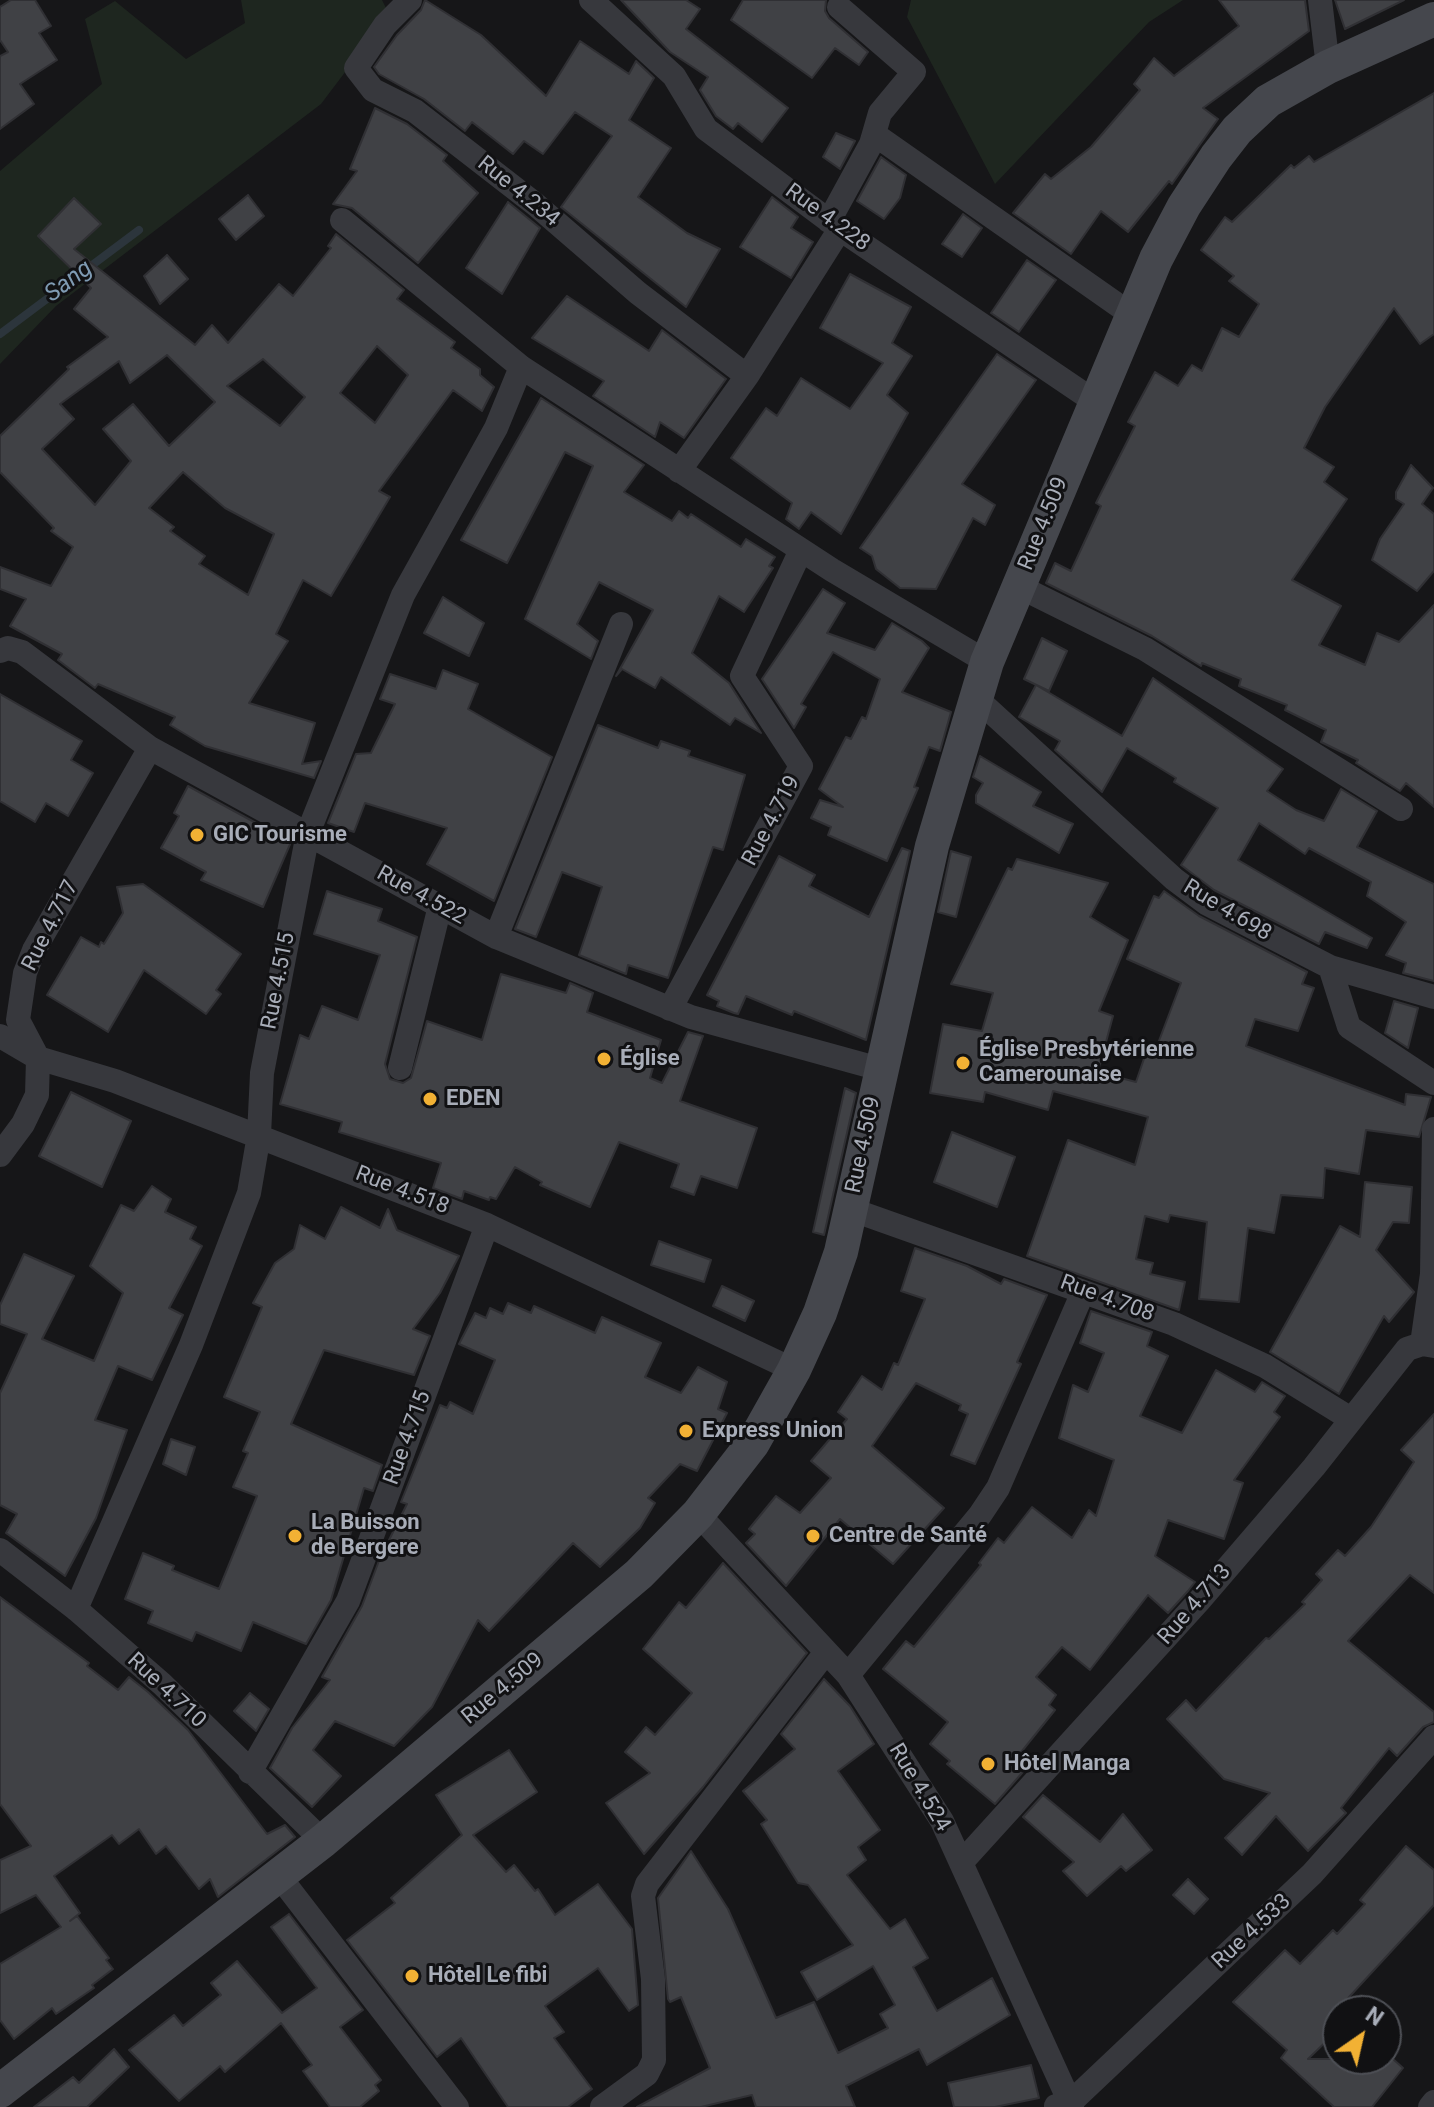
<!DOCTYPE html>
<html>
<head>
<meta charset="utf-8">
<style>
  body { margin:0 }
  #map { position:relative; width:1434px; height:2107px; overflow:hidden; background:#161618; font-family:Roboto,sans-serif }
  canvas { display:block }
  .north { position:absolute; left:1322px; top:1995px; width:80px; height:80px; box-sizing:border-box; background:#111113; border:2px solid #4d4f55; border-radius:50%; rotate:34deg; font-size:22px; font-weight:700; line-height:32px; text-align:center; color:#a8adb8 }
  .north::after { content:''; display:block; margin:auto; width:28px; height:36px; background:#f2b134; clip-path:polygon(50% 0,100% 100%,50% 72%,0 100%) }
</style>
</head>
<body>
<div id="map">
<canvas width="1434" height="2107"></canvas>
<div class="north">N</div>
</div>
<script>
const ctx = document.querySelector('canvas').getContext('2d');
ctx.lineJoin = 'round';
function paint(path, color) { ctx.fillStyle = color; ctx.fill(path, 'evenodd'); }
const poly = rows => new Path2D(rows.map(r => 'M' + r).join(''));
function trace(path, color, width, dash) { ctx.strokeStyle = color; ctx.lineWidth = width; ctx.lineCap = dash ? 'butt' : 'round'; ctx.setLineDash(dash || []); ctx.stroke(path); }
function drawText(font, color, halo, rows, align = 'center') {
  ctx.font = font + ' Roboto,sans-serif'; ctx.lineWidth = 6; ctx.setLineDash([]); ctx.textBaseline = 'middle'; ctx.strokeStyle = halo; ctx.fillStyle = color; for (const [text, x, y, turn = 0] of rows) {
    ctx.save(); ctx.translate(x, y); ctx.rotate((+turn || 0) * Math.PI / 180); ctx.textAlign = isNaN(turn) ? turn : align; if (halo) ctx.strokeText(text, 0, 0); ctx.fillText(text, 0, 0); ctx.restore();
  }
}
const green = poly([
  [241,0,382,0,389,14,321,104,56,306,0,364,0,171,102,84,85,19,115,1,186,59,245,23],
  [911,0,1183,0,1149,22,995,184,907,17]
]);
const stream = poly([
  [0,334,139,230]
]);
const building = poly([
  [11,0,35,0,51,26,39,33,57,60,20,84,34,104,0,129,0,56,8,52,0,40,0,7,11,0],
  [425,0,481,35,546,96,580,41,629,74,636,61,654,78,629,120,671,148,638,197,687,233,720,249,686,307,561,207,612,136,575,112,543,154,524,141,513,154,472,122,465,131,424,99,379,74,374,67,397,35,421,10,425,0],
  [621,0,686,0,700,9,686,29,788,108,762,142,738,123,733,129,716,116,700,90,708,77,670,52,621,0],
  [743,0,826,0,825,11,829,18,868,52,859,65,835,48,812,78,731,20,743,0],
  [1219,0,1305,0,1309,31,1203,108,1218,119,1172,184,1169,181,1128,232,1101,211,1071,254,1013,213,1045,174,1051,179,1091,147,1140,90,1134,84,1154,58,1174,76,1239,26,1219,0],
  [1335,0,1404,0,1345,29,1335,0],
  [1434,93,1434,334,1420,344,1394,308,1325,407,1304,448,1334,467,1324,482,1347,499,1292,580,1341,606,1319,645,1365,665,1377,633,1399,642,1434,605,1434,807,1406,783,1400,791,1356,763,1358,760,1321,742,1326,730,1285,710,1287,705,1239,686,1241,679,1202,663,1201,666,1152,636,1046,583,1055,563,1071,571,1101,506,1096,503,1135,426,1128,422,1155,372,1178,386,1192,365,1202,371,1222,328,1239,337,1259,304,1229,281,1234,276,1201,250,1225,217,1232,222,1291,165,1294,168,1309,156,1314,162,1434,93],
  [375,108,407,124,447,155,443,161,478,193,418,263,352,208,333,204,357,171,350,169,375,108],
  [836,133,855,141,840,169,823,157,836,133],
  [881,157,906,175,900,198,884,219,857,201,881,157],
  [248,195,264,216,236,240,219,219,248,195],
  [772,197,798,217,791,228,813,242,791,278,740,247,772,197],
  [74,198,101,224,74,249,195,345,212,325,228,343,279,284,293,296,331,248,328,246,336,234,404,290,397,299,455,342,451,348,480,369,480,375,494,387,482,411,453,390,379,491,390,497,331,596,303,580,276,634,288,641,249,703,315,723,302,764,321,761,314,778,205,746,170,725,175,717,98,684,95,688,58,660,62,654,10,626,26,599,0,589,0,567,51,586,73,547,51,531,54,528,0,472,0,436,69,369,67,367,108,337,74,309,91,288,38,236,74,198],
  [377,346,408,375,375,423,340,393,377,346],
  [167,355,215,402,169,446,133,404,103,429,131,461,95,505,42,449,74,419,60,404,119,361,130,383,167,355],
  [263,359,305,397,280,426,227,386,263,359],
  [183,472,225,508,274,534,248,595,199,564,205,556,170,531,174,527,149,508,183,472],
  [508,202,540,228,502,294,466,268,508,202],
  [963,214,982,228,962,257,942,244,963,214],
  [167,255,188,279,160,304,144,276,167,255],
  [1027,260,1056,280,1019,332,991,313,1027,260],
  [850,274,911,307,892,343,912,356,887,395,908,413,841,534,811,512,799,529,786,519,792,503,731,458,766,408,777,416,801,378,850,409,883,363,820,328,850,274],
  [567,296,649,351,662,330,726,379,684,438,660,422,655,437,593,396,604,381,532,338,567,296],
  [997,354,1036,380,962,484,995,505,985,525,973,518,936,589,900,588,876,569,872,556,860,548,997,354],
  [541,398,644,465,624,492,672,521,679,511,688,518,691,514,741,547,746,539,775,557,769,566,773,568,744,612,719,596,692,653,729,683,761,733,735,718,730,725,661,677,655,688,622,669,616,676,653,610,599,582,577,624,598,641,591,659,525,619,593,466,565,452,507,563,461,540,541,398],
  [1411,465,1433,488,1422,504,1434,514,1434,571,1417,591,1372,560,1380,539,1404,504,1396,499,1396,492,1411,465],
  [823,589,845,603,827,633,875,650,892,623,922,641,929,648,902,692,951,712,940,751,929,747,914,787,918,788,887,861,828,835,831,827,811,818,820,800,843,807,819,789,846,737,851,739,862,717,866,719,880,679,833,652,801,704,806,707,794,728,762,679,823,589],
  [443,597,484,623,469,656,424,633,443,597],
  [1042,638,1067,651,1049,691,1024,679,1042,638],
  [443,670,478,684,468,709,552,757,494,901,427,864,447,828,365,803,354,832,328,823,356,754,371,753,395,704,380,699,390,674,436,689,443,670],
  [1153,678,1283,769,1267,791,1296,810,1324,821,1341,789,1377,811,1357,847,1434,884,1434,981,1403,973,1406,963,1386,955,1406,922,1367,896,1371,882,1309,848,1305,854,1259,823,1238,860,1372,938,1367,948,1325,932,1319,944,1214,890,1181,865,1218,808,1174,782,1176,778,1127,748,1102,792,1055,750,1060,741,1019,717,1036,685,1122,736,1153,678],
  [0,694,82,741,71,760,93,773,68,816,46,803,35,822,0,801,0,694],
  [598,725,658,748,661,741,690,751,688,756,745,775,723,850,713,847,668,978,628,965,626,974,579,955,602,887,562,872,536,937,515,929,598,725],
  [980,756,1041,792,1033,806,1073,824,1059,853,976,803,976,795,983,783,973,777,980,756],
  [188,786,291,842,263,907,201,880,206,872,161,848,179,816,174,813,188,786],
  [902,848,910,851,866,1040,794,1011,792,1015,746,996,738,1014,734,1013,717,1006,719,1001,707,995,779,856,815,875,809,886,869,917,902,848],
  [951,851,971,857,956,917,938,912,951,851],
  [1017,859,1108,883,1090,917,1128,940,1099,1011,1113,1016,1098,1072,1136,1082,1149,1044,1157,1046,1181,983,1127,959,1154,896,1159,898,1164,891,1199,916,1307,972,1302,984,1314,988,1298,1031,1255,1019,1246,1046,1405,1105,1406,1094,1431,1097,1419,1137,1366,1130,1359,1174,1325,1168,1323,1198,1281,1195,1274,1233,1248,1228,1239,1302,1199,1299,1207,1222,1170,1215,1168,1222,1145,1216,1136,1259,1153,1263,1150,1274,1185,1282,1179,1310,1027,1256,1068,1140,1135,1165,1148,1117,1053,1091,1048,1110,985,1092,983,1102,930,1093,943,1024,982,1031,993,993,951,984,1008,868,1012,870,1017,859],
  [143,884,241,954,216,990,221,994,206,1014,144,970,108,1032,47,995,81,937,99,947,101,942,104,944,123,913,117,887,143,884],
  [327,891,382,909,378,921,417,937,385,1064,390,1079,403,1083,411,1078,427,1021,482,1040,501,974,566,993,570,983,593,993,587,1012,661,1040,650,1078,662,1083,688,1032,703,1036,680,1101,757,1128,737,1188,701,1176,694,1195,671,1187,679,1164,619,1142,590,1207,540,1185,542,1182,515,1167,496,1199,490,1197,489,1200,464,1191,462,1199,433,1188,441,1163,339,1132,342,1122,280,1104,300,1035,309,1039,322,1006,358,1020,380,955,314,934,327,891],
  [1394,1001,1418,1008,1408,1048,1385,1033,1394,1001],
  [845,1088,856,1093,824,1235,813,1232,845,1088],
  [71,1092,131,1121,102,1187,39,1156,71,1092],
  [952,1132,1015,1157,997,1207,934,1182,952,1132],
  [1365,1182,1412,1187,1409,1223,1393,1222,1376,1250,1414,1292,1389,1322,1384,1316,1339,1394,1270,1352,1340,1226,1360,1237,1365,1182],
  [152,1186,171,1199,165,1212,196,1227,190,1239,202,1246,169,1308,183,1315,152,1380,118,1366,95,1420,127,1430,96,1518,65,1576,6,1533,17,1514,0,1505,0,1393,27,1334,0,1324,0,1305,24,1254,74,1276,42,1339,94,1361,123,1293,90,1266,121,1205,134,1211,152,1186],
  [341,1207,380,1228,388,1209,397,1230,459,1256,440,1293,413,1329,430,1336,414,1375,324,1350,291,1424,382,1465,373,1491,364,1488,331,1600,306,1644,253,1622,241,1651,196,1632,192,1641,148,1623,153,1611,125,1599,143,1553,174,1566,172,1570,219,1589,257,1496,233,1487,248,1453,243,1451,260,1412,224,1397,262,1307,253,1303,275,1263,294,1249,300,1225,325,1239,341,1207],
  [659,1241,711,1260,704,1282,651,1265,659,1241],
  [915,1248,967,1266,1001,1284,1004,1279,1047,1295,1017,1362,1021,1364,975,1464,951,1455,968,1414,959,1410,961,1405,916,1383,872,1446,944,1508,893,1564,840,1519,786,1586,746,1543,755,1534,749,1529,776,1496,800,1513,831,1478,811,1461,847,1419,838,1412,862,1376,882,1390,894,1363,898,1365,925,1299,901,1291,915,1248],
  [722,1286,754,1301,745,1321,713,1306,722,1286],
  [508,1303,531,1313,534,1306,595,1333,602,1317,661,1343,645,1377,681,1393,698,1367,727,1382,718,1409,727,1413,697,1471,680,1464,648,1498,655,1503,640,1528,600,1567,573,1543,489,1631,478,1620,432,1707,394,1746,335,1721,313,1750,341,1776,312,1807,270,1768,292,1728,330,1680,322,1677,362,1606,380,1558,407,1504,401,1502,440,1405,447,1408,450,1402,473,1414,495,1360,459,1344,475,1313,486,1318,490,1308,503,1314,508,1303],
  [1091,1311,1152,1332,1147,1346,1168,1356,1140,1416,1182,1433,1216,1370,1255,1392,1262,1382,1285,1396,1274,1412,1280,1417,1234,1480,1243,1483,1224,1539,1168,1520,1155,1556,1195,1582,1188,1591,1168,1613,1148,1595,1090,1670,1062,1647,1036,1677,1056,1695,1049,1705,1055,1710,1018,1756,1029,1765,995,1804,947,1764,950,1761,930,1744,948,1722,883,1669,906,1641,914,1647,981,1565,979,1563,998,1538,1004,1543,1032,1507,1072,1538,1089,1510,1096,1516,1114,1460,1059,1438,1073,1385,1088,1392,1104,1353,1080,1343,1091,1311],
  [1434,1414,1434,1593,1410,1575,1348,1641,1434,1712,1434,1722,1423,1727,1397,1756,1389,1748,1341,1808,1346,1813,1308,1851,1276,1816,1242,1855,1225,1838,1270,1793,1224,1779,1167,1719,1186,1700,1196,1711,1266,1638,1269,1639,1305,1604,1302,1602,1322,1580,1316,1574,1338,1550,1345,1556,1371,1527,1414,1462,1401,1450,1434,1414],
  [171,1439,195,1447,186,1475,163,1464,171,1439],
  [723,1563,807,1653,703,1787,644,1854,606,1803,650,1773,625,1752,646,1727,655,1735,692,1693,643,1649,679,1602,686,1608,723,1563],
  [0,1597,89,1663,87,1666,118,1690,129,1677,148,1692,188,1730,267,1834,285,1825,295,1837,218,1897,210,1879,199,1889,166,1846,156,1854,139,1829,119,1844,112,1835,54,1876,80,1913,70,1921,77,1916,109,1958,106,1960,113,1969,92,1985,94,1988,56,2014,52,2008,14,2039,0,2020,0,1964,61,1927,36,1895,0,1913,0,1860,31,1846,0,1804,0,1597],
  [824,1679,850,1706,874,1744,838,1771,880,1830,858,1847,866,1860,847,1875,890,1929,905,1919,928,1958,913,1967,937,2011,992,1978,1010,2015,927,2065,919,2049,846,2086,855,2107,756,2107,752,2095,701,2107,637,2107,710,2068,681,1997,670,2002,668,1999,658,1898,691,1851,728,1909,776,2018,814,2002,838,2053,888,2028,880,2014,895,2005,873,1966,817,2000,801,1972,853,1945,808,1885,798,1883,761,1824,767,1820,743,1791,795,1749,781,1734,824,1679],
  [250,1693,269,1709,256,1731,234,1711,250,1693],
  [509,1750,537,1792,473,1835,506,1872,514,1865,535,1891,538,1889,555,1915,598,1884,632,1929,638,2005,629,2011,598,1968,545,2006,564,2032,554,2038,592,2089,568,2107,508,2107,461,2038,437,2057,347,1940,395,1903,391,1898,462,1835,436,1795,509,1750],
  [1043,1795,1100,1842,1123,1814,1152,1850,1126,1871,1121,1866,1087,1896,1063,1871,1074,1862,1023,1817,1043,1795],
  [1406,1846,1434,1870,1434,1905,1338,2009,1338,2030,1308,2059,1393,2059,1403,2068,1372,2107,1334,2107,1281,2058,1287,2050,1233,2002,1285,1950,1300,1964,1333,1930,1337,1934,1365,1904,1360,1900,1406,1846],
  [1188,1879,1208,1899,1194,1914,1173,1895,1188,1879],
  [289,1914,363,2010,340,2027,381,2080,375,2085,379,2091,360,2107,330,2107,303,2071,312,2065,281,2023,225,2072,220,2066,179,2101,129,2050,174,2015,183,2026,221,1995,211,1983,237,1961,282,2013,317,1988,271,1927,289,1914],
  [114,2049,129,2067,87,2107,34,2107,73,2077,79,2083,114,2049],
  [1031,2065,1039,2098,995,2107,954,2107,948,2083,1031,2065]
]);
const street = poly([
  [410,0,385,25,356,68,373,90,415,111,535,204,638,293,747,376],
  [591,0,674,76,706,129,840,229,1094,401],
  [1320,0,1328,67],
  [874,134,1132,315],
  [342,220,521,367,832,570,987,662],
  [829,221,871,144,880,113,914,72,839,7],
  [679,471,747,376,840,229],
  [1018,586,1145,649,1401,809],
  [0,651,8,648,22,652,150,748,496,937,691,1017,880,1069],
  [976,698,1174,879,1206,903,1330,967,1349,1027,1434,1083],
  [496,937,621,624],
  [1330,967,1434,997],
  [670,1009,801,766,742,676,801,550],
  [0,1036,38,1058,115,1081,487,1225,794,1370],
  [400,1068,440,906],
  [1434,1129,1432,1274,1422,1344,1434,1346],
  [0,1155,23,1124,37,1095,38,1058,18,1020,25,973,34,950,150,748],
  [850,1209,1174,1324,1265,1366,1351,1419],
  [698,1514,848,1675,942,1821,1072,2107],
  [0,1550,76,1609,162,1684,323,1841],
  [76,1609,191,1345,249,1193,259,1135,262,1073,308,833,403,595,496,428,521,367],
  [848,1675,980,1515,998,1488,1083,1292],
  [250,1772,348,1601,487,1225],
  [961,1863,1199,1601,1314,1467,1407,1349,1422,1344],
  [279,1876,457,2107],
  [1056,2106,1070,2103,1312,1874,1434,1737],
  [602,2107,647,2074,654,2060,653,1979,643,1896,647,1884,826,1652],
  [1430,2107,1434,2102]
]);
const secondary = poly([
  [0,2091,323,1841,639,1574,698,1514,753,1443,794,1370,820,1313,841,1252,932,846,987,662,1156,259,1184,206,1216,157,1237,130,1268,101,1328,67,1434,19]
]);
const markers = [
  [197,835,8,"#f2b134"],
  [604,1059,8,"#f2b134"],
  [963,1063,8,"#f2b134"],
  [430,1099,8,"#f2b134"],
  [686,1431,8,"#f2b134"],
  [295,1536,8,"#f2b134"],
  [813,1536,8,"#f2b134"],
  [988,1764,8,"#f2b134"],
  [412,1976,8,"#f2b134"]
];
const streetNames = [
  ["Rue 4.234",518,192,39],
  ["Rue 4.228",827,218,36],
  ["Rue 4.509",1044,524,-68],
  ["Rue 4.719",772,821,-62],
  ["Rue 4.522",421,896,29],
  ["Rue 4.698",1227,911,31],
  ["Rue 4.717",51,926,-63],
  ["Rue 4.515",279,981,-79],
  ["Rue 4.509",864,1145,-78],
  ["Rue 4.518",402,1191,21],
  ["Rue 4.708",1107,1299,20],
  ["Rue 4.715",408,1438,-70],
  ["Rue 4.713",1195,1605,-49],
  ["Rue 4.509",503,1689,-40],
  ["Rue 4.710",166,1691,43],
  ["Rue 4.524",919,1788,59],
  ["Rue 4.533",1252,1932,-43]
];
const poiNames = [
  ["GIC Tourisme",213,835],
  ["Église Presbytérienne",979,1050],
  ["Camerounaise",979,1075],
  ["Église",620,1059],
  ["EDEN",446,1099],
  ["Express Union",702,1431],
  ["La Buisson",311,1523],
  ["de Bergere",311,1548],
  ["Centre de Santé",829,1536],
  ["Hôtel Manga",1004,1764],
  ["Hôtel Le fibi",428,1976]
];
const waterNames = [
  ["Sang",69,282,-37]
];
paint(green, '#1e261f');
trace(stream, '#2c353c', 8);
paint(building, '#404145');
trace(building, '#303034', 2);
trace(street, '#37383d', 24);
trace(secondary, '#45474d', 34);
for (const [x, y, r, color] of markers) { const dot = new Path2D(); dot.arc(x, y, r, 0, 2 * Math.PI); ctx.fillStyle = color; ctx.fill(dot); trace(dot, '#111113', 3); }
drawText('22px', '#a8adb8', '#111113', streetNames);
drawText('bold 22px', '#a8adb8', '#111113', poiNames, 'left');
drawText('italic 24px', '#7f9bb3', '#111113', waterNames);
</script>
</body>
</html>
